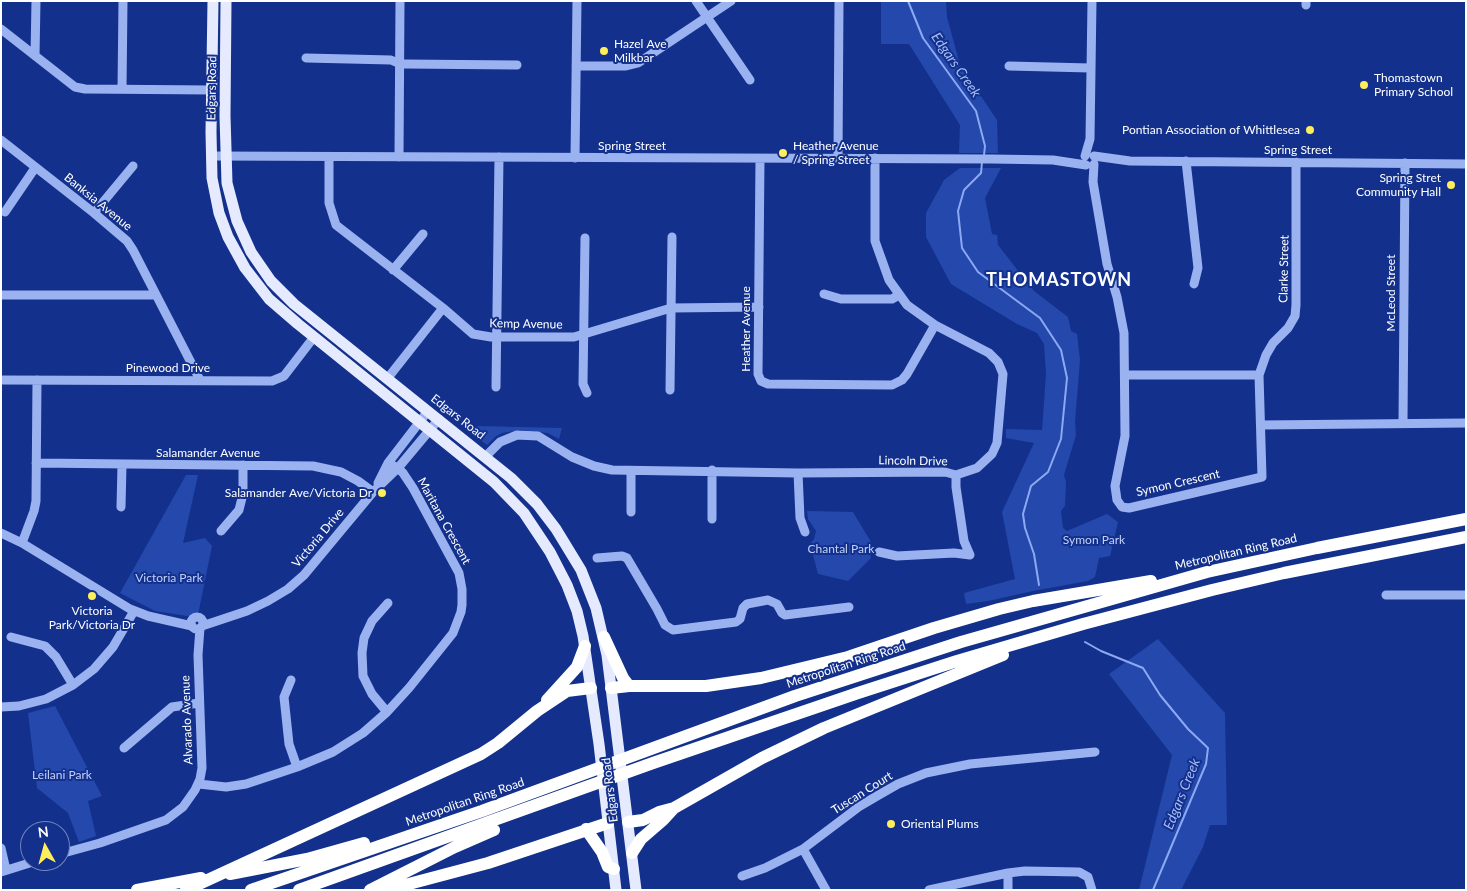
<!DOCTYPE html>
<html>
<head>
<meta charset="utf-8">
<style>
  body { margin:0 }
  #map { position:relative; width:1467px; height:891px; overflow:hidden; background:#13318c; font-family:Lato,sans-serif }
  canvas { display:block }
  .frame { position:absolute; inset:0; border:2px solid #fff; pointer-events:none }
  .north { position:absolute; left:20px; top:821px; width:50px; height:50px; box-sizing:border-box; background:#13318c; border:1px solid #7183ba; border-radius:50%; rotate:353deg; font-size:14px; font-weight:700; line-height:20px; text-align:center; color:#fff }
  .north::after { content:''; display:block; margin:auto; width:18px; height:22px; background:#ffee5b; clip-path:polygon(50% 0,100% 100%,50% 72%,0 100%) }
</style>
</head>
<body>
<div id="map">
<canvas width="1467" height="891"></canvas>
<div class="frame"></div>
<div class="north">N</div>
</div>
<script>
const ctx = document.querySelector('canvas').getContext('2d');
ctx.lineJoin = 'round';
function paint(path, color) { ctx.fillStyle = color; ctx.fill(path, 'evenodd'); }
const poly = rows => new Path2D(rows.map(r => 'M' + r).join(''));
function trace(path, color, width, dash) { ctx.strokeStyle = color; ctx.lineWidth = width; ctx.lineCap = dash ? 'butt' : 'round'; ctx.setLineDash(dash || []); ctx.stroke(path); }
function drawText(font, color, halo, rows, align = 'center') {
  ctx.font = font + ' Lato,sans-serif'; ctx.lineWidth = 4; ctx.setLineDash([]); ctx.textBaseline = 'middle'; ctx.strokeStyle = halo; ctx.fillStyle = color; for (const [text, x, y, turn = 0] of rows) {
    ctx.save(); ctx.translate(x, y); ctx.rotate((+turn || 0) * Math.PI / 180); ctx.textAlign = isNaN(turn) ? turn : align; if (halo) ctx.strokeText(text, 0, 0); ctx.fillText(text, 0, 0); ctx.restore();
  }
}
const green = poly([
  [881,1,946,1,947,17,960,65,997,120,998,153,959,153,960,125,909,44,881,44],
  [960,168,1001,168,985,198,992,234,997,235,998,245,1034,291,1068,317,1071,331,1077,334,1080,360,1075,422,1076,435,1064,475,1066,482,1065,506,1061,511,1063,528,1067,531,1107,514,1118,522,1110,556,1099,558,1095,577,1088,581,1033,591,988,601,966,604,964,593,1015,579,1002,512,1034,443,1006,438,1006,429,1042,430,1046,374,1044,344,1037,333,1017,324,951,284,926,237,926,213,944,180],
  [478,426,562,428,559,439,548,433,520,430,502,433,495,437,487,445,471,433],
  [186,475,198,475,183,543,205,538,212,546,198,615,187,616,155,611,120,593],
  [807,511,853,512,871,542,869,548,871,558,848,581,818,574,810,544,814,539,816,531,808,519],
  [1158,639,1225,713,1227,825,1210,825,1203,847,1181,890,1139,890,1172,755,1109,674],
  [55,706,102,796,88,801,96,836,79,842,68,813,37,788,28,713]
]);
const stream = poly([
  [908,1,923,38,976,111,985,146,984,155],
  [982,162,981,173,964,190,958,211,962,248,978,272,1040,318,1061,350,1067,378,1061,439,1048,472,1031,486,1023,514,1025,528,1034,554,1039,585],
  [1085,642,1101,651,1143,668,1160,695,1188,729,1208,748,1206,764,1153,890]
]);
const minor = poly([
  [696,1,750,80],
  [1306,1,1306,5],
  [1,29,75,87,85,89,212,90],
  [35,56,36,1],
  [306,58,391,60,400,64,405,64,517,65],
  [576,66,626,66,638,63,731,1],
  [1009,66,1090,68],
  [122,89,123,1],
  [1,140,94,213,127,241,133,250,200,380],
  [211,156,992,159,1053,160,1086,165],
  [1085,156,1090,139,1092,1],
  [1094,156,1130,161,1466,164],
  [329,157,329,203,336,225,443,308,473,334,491,337,574,337,671,308,759,307],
  [399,157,400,1],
  [575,158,577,1],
  [838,158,839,1],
  [760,159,758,374,761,381,768,384,892,385,902,380,907,374,935,325],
  [1186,161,1198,268,1194,284],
  [1094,164,1093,182,1107,264,1117,297,1124,333,1125,436,1115,486,1117,500,1122,507,1129,508,1262,477,1259,375,1266,355,1273,343,1288,328,1295,316,1296,305,1296,162],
  [5,212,35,168],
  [94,213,133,166],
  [585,238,583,384,587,393],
  [393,270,423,234],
  [824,294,841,299,892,299,899,295],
  [1,295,156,295],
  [1125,375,1259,375],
  [387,379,443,308],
  [1,380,272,381,284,376,314,337],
  [496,387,499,157],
  [670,390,672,237],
  [1403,423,1405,163],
  [1261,425,1466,423],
  [486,456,500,442,517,435,538,436,572,457,594,466,612,470,798,473,945,472,956,475,977,468,992,454,997,443,1003,374,998,362,989,353,935,325,907,305,889,280,875,241,875,158],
  [36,463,313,466,341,472,358,481,373,492],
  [631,471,631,512],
  [798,473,800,518,805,532],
  [378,483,388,463,428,411],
  [121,507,122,465],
  [712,519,712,470],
  [221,531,239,510,243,494,243,465],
  [1,533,22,543,130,609,148,616,192,626],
  [22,543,34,511,36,501,37,380],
  [879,552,897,556,954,553,970,555,964,541,956,487,956,475],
  [597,558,622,556,627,558,657,609,665,625,673,630,736,622,740,619,743,608,747,604,768,600,777,604,782,613,785,615,849,607],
  [1386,595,1466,595],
  '191 623a6 6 0 1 1 12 0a6 6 0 1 1-12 0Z',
  [202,626,247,611,268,601,288,589,304,575,373,492,398,468,439,419],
  [11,637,45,646,56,657,73,685],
  [291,680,284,697,289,744,297,767],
  [1,707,19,706,46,699,73,685,94,669,113,647,134,611],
  [387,712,372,694,363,676,362,653,364,638,372,621,388,603],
  [124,748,172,707,199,703],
  [199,784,226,787,246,784,297,767,333,752,363,733,387,712,409,688,453,633,461,612,462,605,462,589,459,573,413,488,403,473,398,468,388,463],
  [1,848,6,870],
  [803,849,826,890],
  [60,854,100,843,166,820,183,807,195,790,200,779,202,768,198,655,200,628],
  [1,872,36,861],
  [742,876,765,868,803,849,860,806,877,796,898,784,926,773,970,764,1095,752],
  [929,890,1008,873,1025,871,1079,872,1088,877,1092,890],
  [1008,890,1008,873]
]);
const major = poly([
  [213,1,211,132,212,178,219,213,228,237,245,268,269,299,298,324,494,482,524,513,550,552,567,585,577,611,583,636,599,744,616,890],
  [226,1,225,116,227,183,237,221,251,252,271,281,294,304,511,478,537,504,556,529,581,570,596,608,607,655,636,890]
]);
const highway = poly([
  [604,637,623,678,629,686],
  [611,688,629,686,706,686,761,678,848,657,934,628,999,609,1033,601,1151,581],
  [547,700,577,667,585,646],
  [628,822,643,820,659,812,674,808,762,758,824,728,1003,655],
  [586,829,602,852,608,867,614,869],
  [632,853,641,839,663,820,674,808],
  [230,874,307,859,364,843],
  [137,890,201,878],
  [186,890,481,754,498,743,537,711,567,691,591,688],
  [251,890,482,811,795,696,961,642,1207,572,1317,548,1466,519],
  [299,890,653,763,858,693,957,661,1083,624,1212,590,1284,573,1466,537],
  [370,890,455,847,494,830],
  [386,890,488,863,608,823]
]);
const markers = [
  [604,51,5,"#ffee5b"],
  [1364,85,5,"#ffee5b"],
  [1310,130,5,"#ffee5b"],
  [783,153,5,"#ffee5b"],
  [1451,185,5,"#ffee5b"],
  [382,493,5,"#ffee5b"],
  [92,596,5,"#ffee5b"],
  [891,824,5,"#ffee5b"]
];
const poiNames = [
  ["Hazel Ave",614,44],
  ["Milkbar",614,58],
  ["Thomastown",1374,78],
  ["Primary School",1374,92],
  ["Pontian Association of Whittlesea",1300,130,"right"],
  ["Heather Avenue",793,146],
  ["/ Spring Street",793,160],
  ["Spring Stret",1441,178,"right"],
  ["Community Hall",1441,192,"right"],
  ["Salamander Ave/Victoria Dr",372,493,"right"],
  ["Victoria",92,611,"center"],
  ["Park/Victoria Dr",92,625,"center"],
  ["Oriental Plums",901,824]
];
const streetNames = [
  ["Edgars Road",212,88,-89],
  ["Spring Street",632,146],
  ["Spring Street",1298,150],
  ["Banksia Avenue",98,202,39],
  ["Clarke Street",1284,269,-89],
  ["McLeod Street",1391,293,-90],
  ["Kemp Avenue",526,324,1],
  ["Heather Avenue",746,329,-90],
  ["Pinewood Drive",168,368],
  ["Edgars Road",458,417,38],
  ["Salamander Avenue",208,453],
  ["Lincoln Drive",913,461,1],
  ["Symon Crescent",1178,483,-13],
  ["Maritana Crescent",444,521,61],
  ["Victoria Drive",318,538,-50],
  ["Metropolitan Ring Road",1236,552,-13],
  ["Metropolitan Ring Road",846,665,-18],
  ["Alvarado Avenue",187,720,-92],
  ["Edgars Road",610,790,-97],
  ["Tuscan Court",862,793,-32],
  ["Metropolitan Ring Road",465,802,-19]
];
const parkNames = [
  ["Symon Park",1094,540],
  ["Chantal Park",841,549],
  ["Victoria Park",169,578],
  ["Leilani Park",62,775]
];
const waterNames = [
  ["Edgars Creek",956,65,55],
  ["Edgars Creek",1182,794,-68]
];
const districtNames = [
  ["THOMASTOWN",1059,280]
];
paint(green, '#2448ac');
trace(stream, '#8da9f4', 2);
trace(minor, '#9bb2f1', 9);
trace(major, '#e5eaff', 11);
trace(highway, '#fff', 12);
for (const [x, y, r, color] of markers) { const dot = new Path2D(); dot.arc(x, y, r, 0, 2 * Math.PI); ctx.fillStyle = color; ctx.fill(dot); trace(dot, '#13318c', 2); }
drawText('12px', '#fff', '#13318c', poiNames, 'left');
drawText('12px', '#fff', '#13318c', streetNames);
drawText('12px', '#c2d1fc', '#13318c', parkNames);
drawText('italic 14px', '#a7bdf8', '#13318c', waterNames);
ctx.letterSpacing = '1px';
drawText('bold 18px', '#fff', '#13318c', districtNames);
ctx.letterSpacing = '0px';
</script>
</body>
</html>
